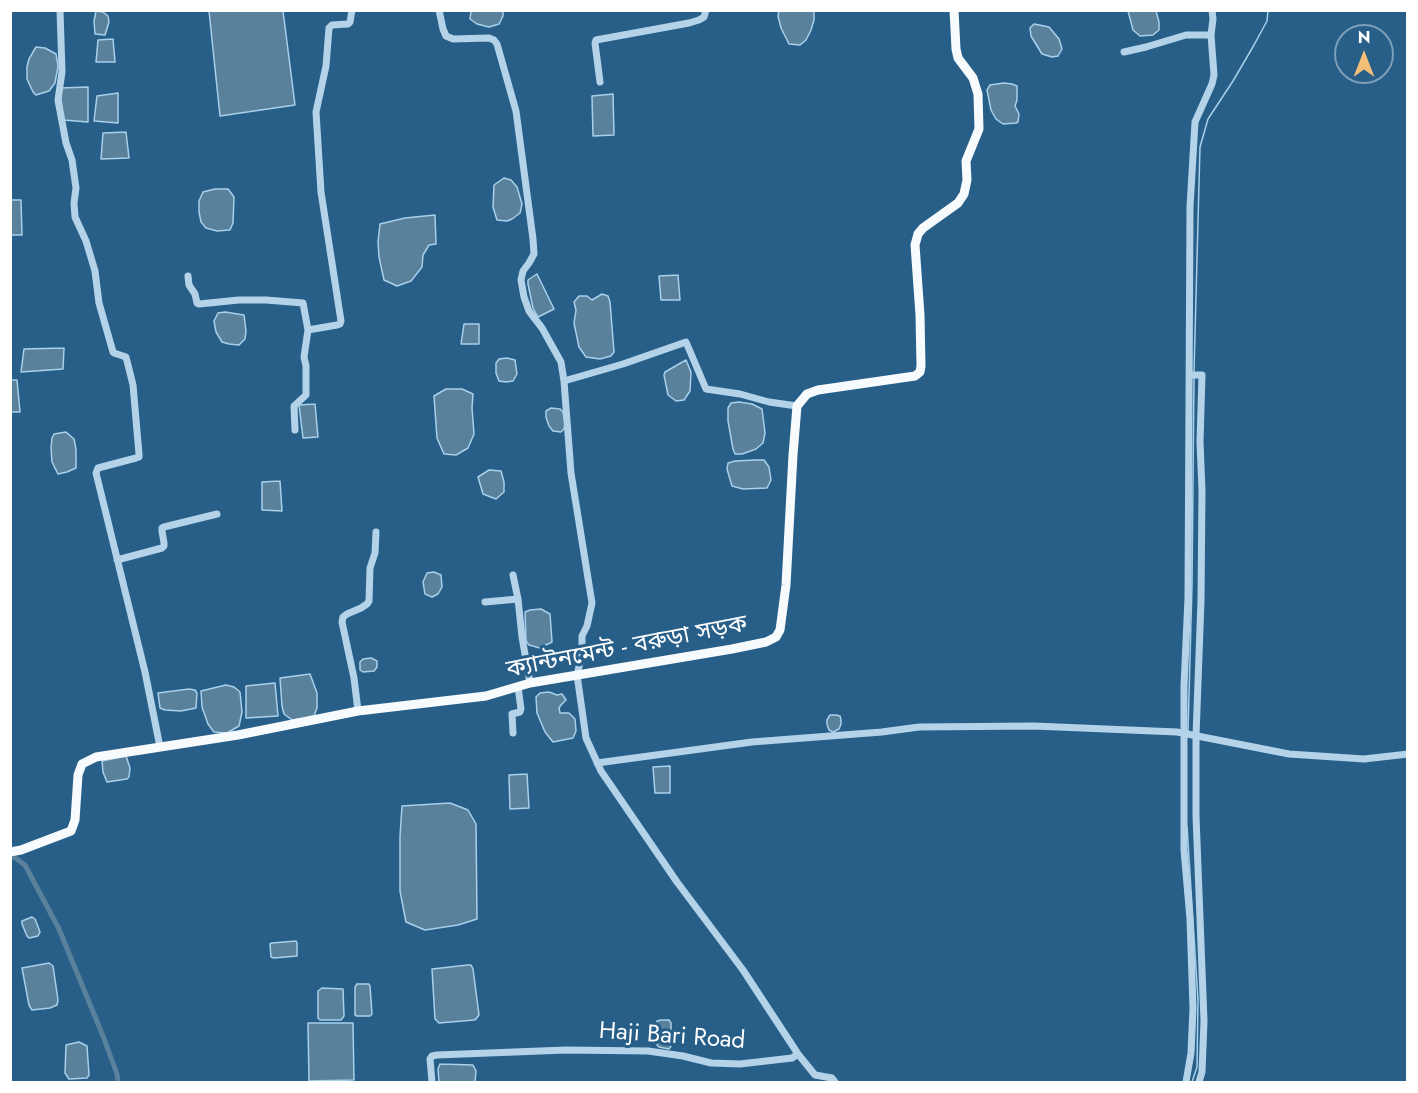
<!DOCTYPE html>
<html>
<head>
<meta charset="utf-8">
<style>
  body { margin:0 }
  #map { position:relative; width:1418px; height:1093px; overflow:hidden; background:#275f89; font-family:Jost,sans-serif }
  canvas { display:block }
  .frame { position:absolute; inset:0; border:12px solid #fff; pointer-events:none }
  .north { position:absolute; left:1334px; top:24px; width:60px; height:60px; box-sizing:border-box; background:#275f89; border:2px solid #7d9fb8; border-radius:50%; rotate:0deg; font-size:16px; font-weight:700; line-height:24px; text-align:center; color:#fff }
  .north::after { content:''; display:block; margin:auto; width:21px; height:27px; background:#f2be7a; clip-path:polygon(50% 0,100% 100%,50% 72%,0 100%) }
</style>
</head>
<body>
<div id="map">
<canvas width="1418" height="1093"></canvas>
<div class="frame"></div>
<div class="north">N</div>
</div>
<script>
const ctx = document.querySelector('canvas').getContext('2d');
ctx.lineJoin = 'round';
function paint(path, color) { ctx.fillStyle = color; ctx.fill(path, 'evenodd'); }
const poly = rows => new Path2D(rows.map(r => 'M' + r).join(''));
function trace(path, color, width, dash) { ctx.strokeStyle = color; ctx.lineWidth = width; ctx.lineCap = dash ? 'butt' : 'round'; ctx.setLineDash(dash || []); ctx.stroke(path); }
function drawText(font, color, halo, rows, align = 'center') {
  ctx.font = font + ' Jost,"Noto Sans Bengali",sans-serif'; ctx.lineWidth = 6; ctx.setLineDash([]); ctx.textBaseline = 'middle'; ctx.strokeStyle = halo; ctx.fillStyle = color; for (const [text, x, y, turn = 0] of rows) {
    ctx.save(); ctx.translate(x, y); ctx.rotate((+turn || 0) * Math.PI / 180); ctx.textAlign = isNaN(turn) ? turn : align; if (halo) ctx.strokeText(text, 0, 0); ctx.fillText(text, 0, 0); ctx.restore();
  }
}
const water = poly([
  [96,11,103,12,108,16,109,22,105,35,95,34,94,21,96,11],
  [209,11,283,11,295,105,220,116,209,11],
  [471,11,503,11,503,16,499,24,489,27,477,24,470,19,471,11],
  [779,11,814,11,814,20,811,30,806,40,800,45,789,44,781,28,778,16,779,11],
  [1128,11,1156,11,1159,22,1159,30,1153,35,1140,36,1133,30,1128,11],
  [1034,24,1049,27,1059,39,1062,49,1058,56,1052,57,1042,54,1031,36,1030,28,1034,24],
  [113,39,115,62,96,62,98,40,113,39],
  [36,47,45,48,56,54,58,66,55,83,49,91,36,95,33,92,27,79,27,67,29,59,36,47],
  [1004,83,1012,84,1017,86,1017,100,1015,106,1019,114,1018,122,1016,123,1003,124,996,119,991,110,987,90,990,85,1004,83],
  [88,87,88,122,63,120,60,88,88,87],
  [118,93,118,123,94,121,97,96,118,93],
  [613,94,614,135,593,136,592,96,613,94],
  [126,132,129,158,101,159,103,133,126,132],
  [504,178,511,180,517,187,522,204,520,213,512,219,507,221,497,220,493,207,494,185,504,178],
  [215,189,228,189,234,197,233,223,230,230,217,231,206,228,201,222,199,212,199,201,203,192,215,189],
  [11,200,21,200,22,235,11,235,11,200],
  [435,215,436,244,429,245,423,255,422,267,411,281,397,286,384,280,379,257,378,242,380,224,405,218,435,215],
  [537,274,554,309,538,317,533,308,528,284,528,280,537,274],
  [678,275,680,300,661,300,659,276,678,275],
  [602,294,608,296,610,302,614,352,611,356,600,359,586,357,579,347,574,323,576,310,574,302,579,296,587,296,592,300,602,294],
  [225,312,244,315,246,331,245,339,239,345,229,344,222,342,216,332,214,321,218,313,225,312],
  [464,324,479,324,479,344,461,344,464,324],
  [64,348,63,369,21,372,24,349,64,348],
  [507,358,515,360,517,374,513,381,506,382,499,381,496,373,496,363,499,359,507,358],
  [686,360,691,372,690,391,684,400,676,401,668,395,664,375,665,372,686,360],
  [10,380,17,380,20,412,11,412,10,380],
  [446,389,462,389,473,394,472,408,474,434,468,448,456,455,444,454,437,438,434,396,446,389],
  [739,402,752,404,762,409,765,433,763,443,756,449,742,454,735,454,733,449,728,421,728,408,731,403,739,402],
  [315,404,318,437,303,438,299,405,315,404],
  [551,408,560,409,563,412,565,424,564,429,561,432,553,431,549,426,546,417,546,411,551,408],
  [66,432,74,439,76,449,76,468,67,472,58,474,52,462,51,448,52,438,54,434,66,432],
  [756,460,764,460,769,467,771,480,767,488,743,489,732,486,727,469,728,463,735,461,756,460],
  [489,470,501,471,504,482,504,492,496,499,483,494,478,477,489,470],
  [280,481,282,511,262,510,262,482,280,481],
  [434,572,441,575,442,587,438,594,432,597,425,594,423,582,427,573,434,572],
  [541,609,550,614,552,642,540,648,529,645,526,641,525,612,530,610,541,609],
  [371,658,377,661,377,667,374,671,363,672,360,670,360,662,363,659,371,658],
  [310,674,317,693,317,708,314,716,306,718,292,720,284,714,282,706,280,678,310,674],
  [275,683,278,716,246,718,246,686,275,683],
  [226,685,234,687,240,692,242,712,239,726,227,733,214,732,208,724,202,707,201,691,226,685],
  [189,689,195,690,197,693,196,708,181,711,165,710,160,708,158,693,189,689],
  [549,692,557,695,562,694,566,700,561,705,559,708,560,713,569,713,575,719,576,731,573,738,553,742,545,732,537,713,536,697,540,693,549,692],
  [830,715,836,715,840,716,841,720,841,724,839,729,833,732,829,730,827,724,827,720,830,715],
  [126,756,130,768,129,777,127,779,107,782,103,772,102,761,126,756],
  [670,766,670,793,655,793,653,767,670,766],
  [527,774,529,808,510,809,509,775,527,774],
  [450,803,468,810,476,824,477,919,458,925,425,930,406,922,400,891,400,836,402,806,450,803],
  [32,917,35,919,40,932,38,936,29,938,27,936,22,924,22,921,32,917],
  [296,941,297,943,297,956,274,958,271,957,270,944,272,943,296,941],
  [49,963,53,966,58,1000,57,1005,50,1008,32,1010,29,1005,22,968,49,963],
  [468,965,471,965,473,969,479,1015,476,1019,474,1020,439,1023,435,1019,432,969,468,965],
  [357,984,369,984,370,986,372,1014,370,1016,357,1016,355,1015,355,987,357,984],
  [322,988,343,989,344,1016,341,1020,320,1020,318,1018,318,991,322,988],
  [661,1020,669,1020,671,1023,671,1046,669,1049,659,1047,657,1045,657,1021,661,1020],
  [308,1023,353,1023,354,1080,309,1081,308,1023],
  [79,1042,87,1046,89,1075,87,1078,69,1079,65,1073,66,1045,79,1042],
  [440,1064,473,1065,476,1071,475,1082,439,1082,438,1069,440,1064]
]);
const stream = poly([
  [1194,372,1200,147,1208,119,1233,81,1254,45,1267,21,1268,10],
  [1188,732,1192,585,1194,377],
  [1187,826,1198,1000,1197,1067,1192,1082]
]);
const canal = poly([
  [10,858,14,857,25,865,59,929,103,1036,117,1074,118,1082]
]);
const minor = poly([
  [60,10,62,72,58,100,66,143,72,160,76,188,74,203,75,217,86,241,95,271,99,303,113,352,114,353,126,357,133,385,139,454,139,457,136,458,98,468,96,473,145,672,160,747],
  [439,10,443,29,446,36,453,39,489,38,494,40,497,44,516,111,533,239,534,254,529,263,523,271,521,280,524,297,529,311,542,328,561,362,564,381],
  [1124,52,1146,47,1186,35,1211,35],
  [600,82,595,43,596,40,689,23,699,20,704,17,706,10],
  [188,276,189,285,195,294,197,303,199,304,239,300,266,300,303,303,308,330,304,357,306,366,306,395,294,406,295,430],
  [308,330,337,325,340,324,341,321,321,192,316,112,326,66,329,28,332,25,348,24,350,22,352,10],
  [1190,375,1202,375,1200,442,1202,490,1201,601,1196,736,1196,816,1204,1021,1202,1072,1199,1082],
  [117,560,162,548,164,546,164,543,162,531,162,528,164,527,217,514],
  [513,575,518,599,522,637,530,683],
  [485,602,518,599],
  [358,711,354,678,342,622,343,617,347,614,361,608,367,604,369,601,370,568,375,553,376,532],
  [513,733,512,714,520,712,521,709,518,687],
  [597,763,752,742,882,732,919,727,1034,726,1177,732,1289,754,1364,759,1408,754],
  [798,1054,815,1075,832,1078,835,1082],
  [432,1082,430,1059,432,1056,437,1055,566,1050,648,1051,683,1056,711,1063,740,1064,792,1058,798,1054,743,970,677,882,601,771,586,738,577,675,582,654,582,636,587,626,592,603,571,473,564,381,623,364,686,342,706,389,740,394,769,402,797,406],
  [1186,1082,1191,1053,1193,1008,1190,919,1184,850,1184,686,1188,598,1190,207,1195,122,1212,84,1214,75,1211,35,1213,19,1212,10]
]);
const major = poly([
  [10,852,21,850,71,831,75,820,78,775,82,764,96,757,238,735,358,711,486,696,530,683,732,649,766,642,776,637,780,630,786,585,793,455,797,406,807,394,818,390,915,376,920,372,921,366,920,315,915,245,918,234,923,228,958,203,964,194,967,180,966,161,979,129,978,94,973,78,958,58,956,49,954,10]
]);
const streetNames = [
  ["ক্যান্টনমেন্ট - বরুড়া সড়ক",627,648,-11],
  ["Haji Bari Road",672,1037,4]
];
paint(water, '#5a819c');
trace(water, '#a9d0ea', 1.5);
trace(stream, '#a9d0ea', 1.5);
trace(canal, '#5a819c', 5);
trace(minor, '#b4d3e9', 7);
trace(major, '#f7fbfe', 9);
drawText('24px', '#fff', '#275f89', streetNames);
</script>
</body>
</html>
